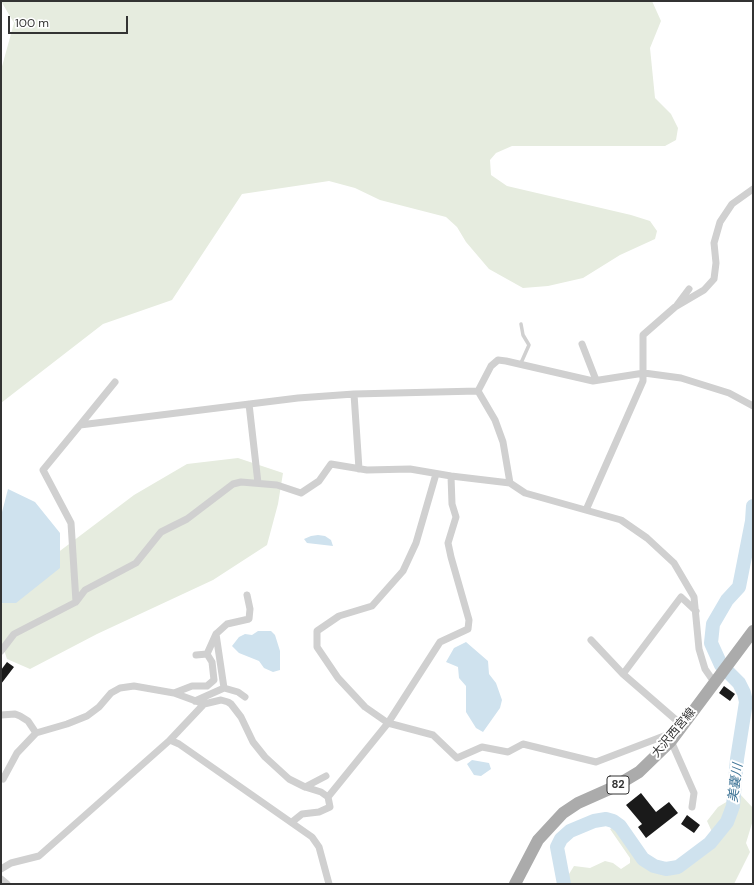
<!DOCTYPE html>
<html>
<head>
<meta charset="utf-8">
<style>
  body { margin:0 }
  #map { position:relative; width:754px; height:885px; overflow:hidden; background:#fff; font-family:"DM Sans",sans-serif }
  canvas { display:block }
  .frame { position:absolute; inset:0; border:2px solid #333; pointer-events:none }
  .scale { position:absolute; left:8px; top:16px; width:120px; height:18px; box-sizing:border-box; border:2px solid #333; border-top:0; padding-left:5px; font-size:12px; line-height:14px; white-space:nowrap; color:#333; -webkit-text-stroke:3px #fff; paint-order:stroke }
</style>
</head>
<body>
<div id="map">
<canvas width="754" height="885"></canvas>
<div class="frame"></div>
<div class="scale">100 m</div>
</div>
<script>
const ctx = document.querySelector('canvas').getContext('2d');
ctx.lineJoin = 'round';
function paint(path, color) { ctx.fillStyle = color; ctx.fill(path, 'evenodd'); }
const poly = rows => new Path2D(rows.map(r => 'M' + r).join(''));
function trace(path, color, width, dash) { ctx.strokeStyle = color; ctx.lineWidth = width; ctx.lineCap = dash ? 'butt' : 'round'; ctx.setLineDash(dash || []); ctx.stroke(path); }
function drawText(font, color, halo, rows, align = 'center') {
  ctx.font = font + ' "DM Sans","Noto Sans JP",sans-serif'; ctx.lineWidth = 4; ctx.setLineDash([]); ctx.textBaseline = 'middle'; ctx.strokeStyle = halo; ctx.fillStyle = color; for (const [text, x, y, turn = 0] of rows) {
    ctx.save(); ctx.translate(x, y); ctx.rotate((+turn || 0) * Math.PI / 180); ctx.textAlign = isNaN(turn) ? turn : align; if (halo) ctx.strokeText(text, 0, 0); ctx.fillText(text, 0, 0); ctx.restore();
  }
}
const green = poly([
  [1,1,652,1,661,21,650,48,655,98,671,114,678,128,676,140,665,146,512,146,496,153,490,160,491,175,507,186,631,215,650,221,657,231,655,239,620,255,583,278,548,286,523,288,489,269,466,242,457,227,446,217,380,200,355,188,329,181,242,194,172,300,103,324,1,403,1,70,14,23],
  [238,458,283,473,278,504,267,545,213,580,97,634,30,669,7,659,1,641,1,607,3,601,36,569,134,495,187,464],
  [729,792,739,793,753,808,753,820,746,843,750,852,734,884,569,884,569,874,574,866,590,868,605,861,613,863,621,869,630,863,630,858,610,829,615,826,624,836,630,848,645,864,654,869,668,872,679,869,701,846,712,832,707,821,718,807,728,801]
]);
const water = poly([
  [8,489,35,502,60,533,60,568,16,603,1,603,1,516],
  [318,535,325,536,331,540,333,546,307,543,304,539,311,536],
  [258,631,271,631,275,635,280,651,280,670,273,672,264,668,259,661,239,653,232,646,239,637,245,634,252,635],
  [466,642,488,661,489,674,496,683,502,700,500,708,483,732,476,728,466,712,466,686,459,678,458,667,446,662,454,648],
  [472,760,489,763,491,769,481,776,474,775,467,764]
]);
const river = poly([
  [564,884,557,847,561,839,570,831,594,821,606,819,613,821,620,826,643,859,654,866,666,869,678,867,710,843,727,822,733,806,737,759,746,702,744,693,739,683,721,665,711,643,713,624,727,600,739,587,752,521,753,506]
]);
const building = poly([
  [7,662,14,667,1,684,1,670],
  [724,686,735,694,730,701,719,693],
  [641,793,656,812,669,802,678,813,646,838,638,827,642,824,626,805],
  [687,815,700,825,694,833,681,824]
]);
const service = poly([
  [521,324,523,335,529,345,521,363]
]);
const minor = poly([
  [677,305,689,289],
  [582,344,596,380],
  [478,391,491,366,498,360,506,361,593,381,644,373,681,378,729,393,753,406],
  [354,394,359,469],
  [249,404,258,483],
  [80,425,115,382],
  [436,474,416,543,403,571,372,606,339,616,317,631,317,647,338,678,365,707,388,723,433,735,457,758,482,747,508,752,523,744,596,762,677,731],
  [586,510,643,381,643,335,675,307,704,290,714,279,716,263,714,243,720,222,732,204,753,189],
  [76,602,85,590,136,563,161,532,187,519,233,484,241,482,277,485,301,493,319,481,331,464,367,470,410,469,451,476,510,483],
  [591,640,623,674,683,726],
  [1,651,14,634,76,602,71,523,43,470,80,425,298,398,354,394,478,391,495,420,503,442,510,483,525,493,621,520,647,538,674,563,694,597,699,649,705,669,714,682],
  [196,655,207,654],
  [623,674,681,597,696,611],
  [174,693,192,686,207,686,214,680,212,662,207,654,216,634],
  [245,697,238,692,224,688,216,634,227,624,249,619,250,609,247,595],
  [195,701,224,688],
  [1,715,15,714,20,716,28,721,36,733,67,724,87,716,99,707,111,693,120,688,134,686,174,693,204,704,221,700,228,702,231,704,241,717,253,742,265,757,289,779,305,787,321,792,328,797,330,807,319,812,302,814,292,822],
  [170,740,204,704],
  [671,741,694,793,692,807],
  [3,779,17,753,36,733],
  [305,787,326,776],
  [328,797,388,723,440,642,468,629,469,620,451,557,448,543,456,517,452,504,451,476],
  [1,869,11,863,39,856,170,740,179,744,312,837,319,847,329,884],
  [1,879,7,884]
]);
const primary = poly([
  [515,884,538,840,563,813,578,803,614,787,639,772,671,741,753,631]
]);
const shields = [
  [618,785,22]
];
const shieldNames = [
  ["82",618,785]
];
const streetNames = [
  ["大沢西宮線",674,733,-50]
];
const waterNames = [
  ["美嚢川",736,783,-82]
];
paint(green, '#e6ecdf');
paint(water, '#cfe2ee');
trace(river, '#cfe2ee', 14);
paint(building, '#1a1a1a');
trace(service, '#d0d0d0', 3.5);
trace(minor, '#d0d0d0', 7);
trace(primary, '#ababab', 12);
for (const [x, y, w] of shields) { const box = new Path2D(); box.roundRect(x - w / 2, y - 9, w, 18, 3); ctx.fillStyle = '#fff'; ctx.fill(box); trace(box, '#333', 1); }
drawText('bold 11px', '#333', null, shieldNames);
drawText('12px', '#333', '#fff', streetNames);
drawText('italic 13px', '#3f7597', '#fff', waterNames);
</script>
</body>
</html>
